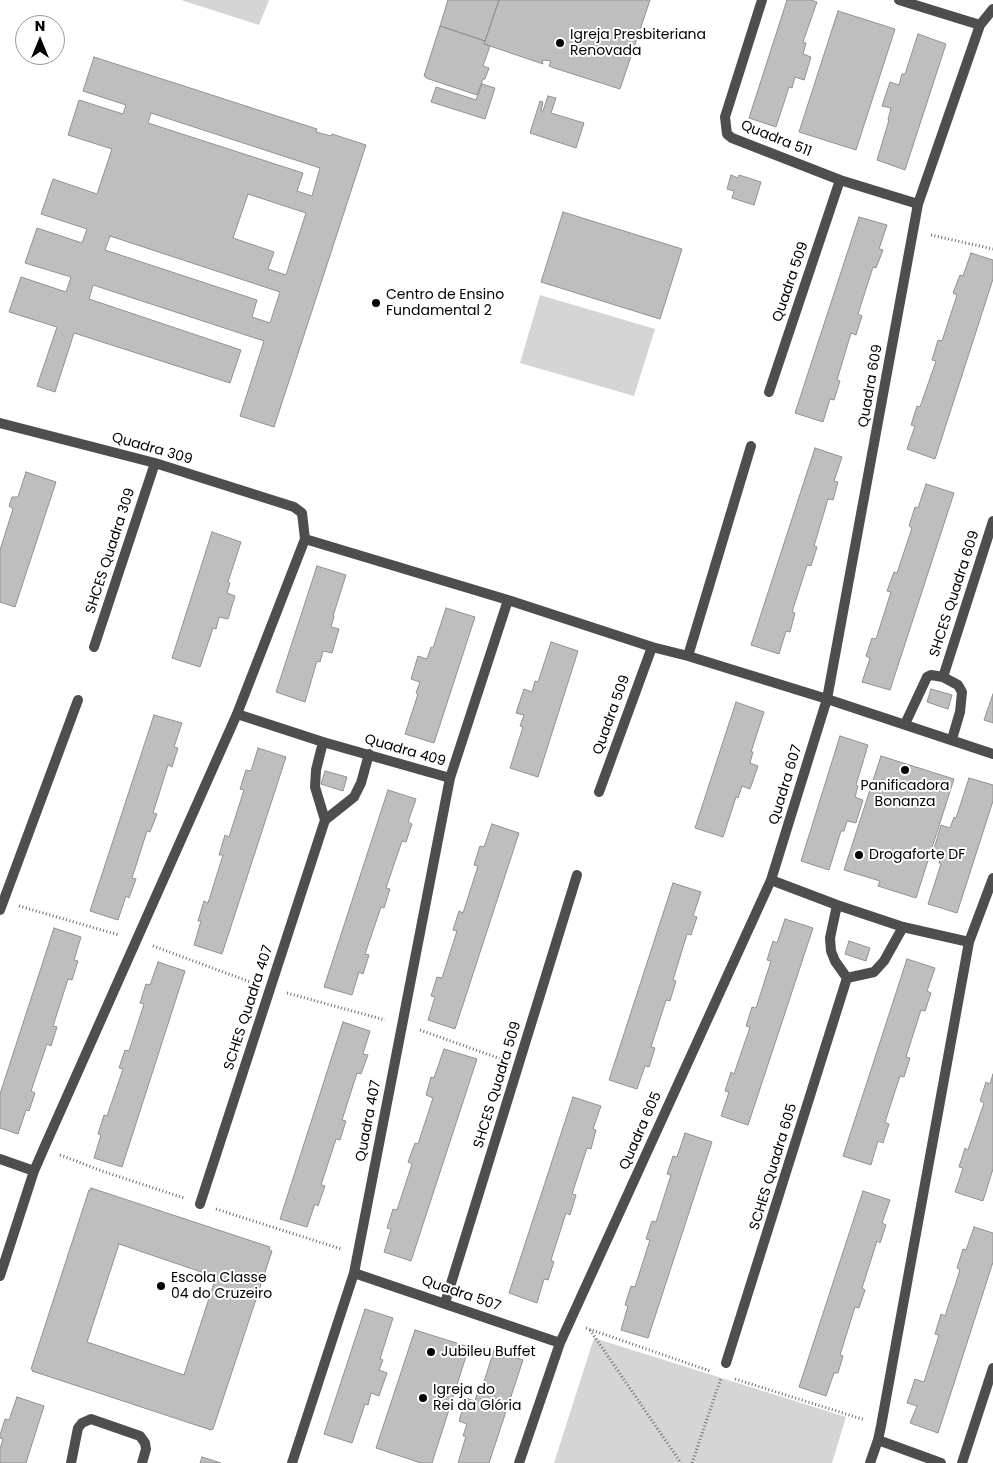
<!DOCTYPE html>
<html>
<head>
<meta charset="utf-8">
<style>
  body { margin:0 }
  #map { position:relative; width:993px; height:1463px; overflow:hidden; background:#fff; font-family:Poppins,sans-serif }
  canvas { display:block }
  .north { position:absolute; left:15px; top:15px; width:50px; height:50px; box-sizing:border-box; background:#fff; border:1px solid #999; border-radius:50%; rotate:0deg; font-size:14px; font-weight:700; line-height:20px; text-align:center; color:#000 }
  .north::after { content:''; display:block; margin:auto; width:18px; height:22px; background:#000; clip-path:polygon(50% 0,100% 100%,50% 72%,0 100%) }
</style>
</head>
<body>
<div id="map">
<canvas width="993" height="1463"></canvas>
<div class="north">N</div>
</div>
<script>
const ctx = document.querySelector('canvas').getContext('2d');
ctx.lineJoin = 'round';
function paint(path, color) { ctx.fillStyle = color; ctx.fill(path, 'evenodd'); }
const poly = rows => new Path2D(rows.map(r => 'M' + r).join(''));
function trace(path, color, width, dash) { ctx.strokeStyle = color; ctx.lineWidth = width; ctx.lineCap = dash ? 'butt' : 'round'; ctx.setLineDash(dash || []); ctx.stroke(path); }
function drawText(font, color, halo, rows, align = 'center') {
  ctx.font = font + ' Poppins,sans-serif'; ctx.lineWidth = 4; ctx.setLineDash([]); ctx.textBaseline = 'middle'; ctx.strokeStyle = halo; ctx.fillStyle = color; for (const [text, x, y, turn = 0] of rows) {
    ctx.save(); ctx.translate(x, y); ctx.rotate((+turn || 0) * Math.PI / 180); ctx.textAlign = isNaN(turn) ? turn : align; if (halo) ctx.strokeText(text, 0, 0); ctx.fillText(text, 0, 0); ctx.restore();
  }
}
const green = poly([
  [181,0,269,0,259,25],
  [540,295,655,329,634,396,520,363],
  [594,1338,846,1417,832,1463,554,1463]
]);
const building = poly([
  [448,0,499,0,485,41,440,26,448,0],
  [499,0,650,0,620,89,554,68,549,66,551,61,545,60,542,61,543,64,484,44,499,0],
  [787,0,811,0,817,2,803,42,806,43,803,54,811,57,804,80,795,77,792,88,789,87,776,127,749,118,787,0],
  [838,11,895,29,856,150,799,132,838,11],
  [440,26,485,41,484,44,490,46,483,66,489,68,485,79,483,79,477,95,426,78,426,77,424,76,440,26],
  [918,34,946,44,905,170,877,160,889,120,888,120,891,108,882,106,890,82,899,85,902,74,905,74,918,34],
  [94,57,317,129,316,132,331,136,332,134,366,145,274,427,240,416,264,341,93,285,89,299,241,350,230,383,74,333,55,392,37,386,57,327,9,312,21,277,66,292,71,277,25,263,37,228,82,243,87,229,41,214,53,179,97,194,112,149,68,135,79,100,123,114,126,105,83,91,94,57],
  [151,113,320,168,312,196,297,191,303,173,148,123,151,113],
  [248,194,306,213,286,275,268,269,274,252,233,238,248,194],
  [110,236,280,292,270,323,252,317,257,300,105,250,110,236],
  [482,84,495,88,485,119,431,102,436,87,476,100,482,84],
  [548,96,556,98,551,113,584,123,576,148,530,133,540,101,543,102,541,111,543,111,548,96],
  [731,175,738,178,739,175,761,182,754,205,732,198,734,191,727,189,731,175],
  [563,212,682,249,660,319,541,282,563,212],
  [859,217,887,225,879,249,883,250,876,268,873,267,858,314,862,316,856,335,851,333,837,380,840,381,834,400,830,399,823,422,795,413,859,217],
  [971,253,993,260,993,279,935,459,907,449,915,426,911,425,917,406,920,407,936,361,932,360,938,340,942,341,957,295,953,293,960,275,963,276,971,253],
  [815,448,842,457,834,481,838,482,833,500,828,499,814,546,817,547,811,566,807,565,792,612,795,613,790,632,786,631,779,654,751,645,815,448],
  [26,472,56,482,15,607,0,602,0,550,13,509,9,506,12,497,18,497,26,472],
  [926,484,954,493,890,690,862,682,870,658,866,656,872,638,876,639,891,592,887,591,894,572,897,573,912,528,909,526,915,507,918,508,926,484],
  [212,532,241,542,228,582,230,583,227,593,235,596,228,619,219,617,216,629,213,628,200,667,172,658,212,532],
  [317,566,346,575,333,616,334,616,331,627,339,629,332,653,323,651,320,662,317,661,305,702,276,692,317,566],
  [446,608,475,617,434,743,405,734,418,694,416,693,420,682,411,679,418,656,427,659,431,647,433,648,446,608],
  [551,642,578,651,538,777,510,768,523,727,520,726,524,715,516,713,524,689,532,692,535,681,538,682,551,642],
  [931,689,952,695,948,709,927,702,931,689],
  [993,694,993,723,984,720,993,694],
  [736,702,764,712,751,752,753,752,750,763,758,766,750,789,742,786,738,798,736,797,723,837,695,828,736,702],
  [154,715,182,723,174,747,178,748,172,767,168,765,153,813,157,814,150,832,147,831,132,878,136,879,129,898,126,896,118,920,90,911,154,715],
  [840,736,868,745,856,785,858,786,855,797,863,800,856,823,847,821,844,831,841,831,829,870,801,861,840,736],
  [258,748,286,757,222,954,194,945,201,921,198,921,204,901,208,903,223,855,219,855,225,835,229,837,244,790,240,789,246,770,251,771,258,748],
  [881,756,954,779,916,898,878,886,880,881,844,870,881,756],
  [325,771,347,777,343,791,321,784,325,771],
  [969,778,993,785,993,801,957,913,928,904,941,864,939,863,943,851,934,849,941,825,950,828,954,817,956,818,969,778],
  [388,790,416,799,408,822,412,824,406,842,402,841,386,888,390,889,384,908,381,907,365,954,369,955,363,974,359,972,352,995,324,987,388,790],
  [492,824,519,833,455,1029,428,1020,435,997,431,996,437,977,442,978,457,931,453,930,459,911,463,913,478,866,474,865,480,846,484,847,492,824],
  [673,883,701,892,693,916,697,917,691,935,687,934,673,980,676,981,670,1001,666,1000,651,1047,655,1048,649,1067,645,1066,637,1089,609,1080,673,883],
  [785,919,813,928,748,1125,721,1116,729,1092,725,1091,731,1072,734,1074,750,1027,746,1026,752,1007,756,1008,771,961,767,960,773,941,777,943,785,919],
  [54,928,81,937,74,960,78,961,72,980,68,979,53,1026,57,1027,51,1046,47,1044,31,1091,35,1093,29,1111,26,1110,18,1134,0,1128,0,1094,54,928],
  [849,941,870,948,866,961,845,954,849,941],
  [907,959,935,968,927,991,931,993,925,1011,921,1010,906,1057,910,1058,904,1077,900,1076,885,1122,889,1124,883,1143,878,1141,871,1165,843,1156,907,959],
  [158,962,185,971,122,1167,94,1158,101,1135,98,1134,104,1115,107,1116,123,1069,119,1068,125,1050,129,1051,144,1004,140,1003,146,984,150,985,158,962],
  [343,1022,370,1031,363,1054,368,1055,361,1074,357,1073,342,1120,346,1121,340,1140,336,1139,321,1185,325,1186,318,1206,315,1204,307,1227,280,1219,343,1022],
  [444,1049,477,1059,411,1261,384,1252,391,1229,387,1228,393,1209,397,1210,412,1164,408,1162,415,1143,418,1144,433,1098,426,1095,431,1077,434,1078,444,1049],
  [993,1074,993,1169,983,1201,955,1192,963,1168,959,1167,965,1148,968,1150,984,1103,980,1101,986,1082,990,1084,993,1074],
  [573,1097,601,1106,593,1129,596,1130,591,1149,587,1148,572,1194,576,1195,570,1215,566,1213,551,1260,554,1262,548,1280,544,1279,537,1303,509,1293,573,1097],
  [685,1133,712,1142,648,1338,621,1330,628,1306,625,1305,631,1286,635,1287,650,1240,646,1239,652,1221,656,1222,671,1175,667,1174,673,1156,677,1157,685,1133],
  [91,1188,270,1247,269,1250,272,1251,213,1429,211,1430,32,1371,33,1370,31,1369,89,1190,91,1190,91,1188],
  [119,1244,216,1277,184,1375,87,1342,119,1244],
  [863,1191,890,1200,882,1223,886,1225,880,1243,877,1241,862,1288,865,1290,859,1308,855,1307,840,1355,843,1356,838,1373,834,1373,826,1396,799,1387,863,1191],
  [974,1227,993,1233,993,1262,938,1433,910,1423,917,1406,907,1403,915,1379,924,1382,939,1335,935,1334,941,1314,945,1316,960,1270,957,1268,963,1249,966,1250,974,1227],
  [365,1309,393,1318,380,1359,383,1360,379,1370,387,1373,379,1396,371,1393,368,1405,365,1404,352,1443,324,1434,365,1309],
  [415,1330,469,1347,432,1463,421,1463,376,1448,415,1330],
  [494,1350,523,1360,489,1463,458,1463,466,1436,463,1436,467,1424,459,1421,466,1398,475,1401,478,1390,481,1391,494,1350],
  [17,1397,44,1406,26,1463,0,1463,0,1449,3,1439,0,1438,0,1435,5,1419,9,1420,17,1397],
  [202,1457,221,1463,200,1463,202,1457]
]);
const path = poly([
  [931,235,993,249],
  [19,906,119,935],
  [153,946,253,983],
  [287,993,385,1020],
  [420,1030,501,1059],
  [60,1155,102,1171,184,1198],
  [216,1209,341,1249],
  [586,1328,710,1371],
  [590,1330,681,1463],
  [735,1379,865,1420],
  [692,1463,721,1378]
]);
const street = poly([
  [762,0,725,117,727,134,732,138,840,180,918,204],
  [899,0,980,25],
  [769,392,840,180],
  [0,423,155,463,294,507,302,513,305,539,237,714,44,1148,34,1171,0,1276],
  [305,539,508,600,652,647,688,656,827,699,993,754],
  [94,647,155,463],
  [688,656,751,446],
  [943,677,993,521],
  [237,714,323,742,450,778],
  [905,724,927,677,931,675,943,677,958,685,962,692,960,712,952,739],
  [323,742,316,770,315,787,325,820],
  [599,792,652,647],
  [771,880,837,905,903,927,969,942],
  [837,905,830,938,831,951,835,961,847,978],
  [0,910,78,700],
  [847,978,874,972,884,961,903,927],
  [0,1159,34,1171],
  [200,1204,325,820,354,797,361,783,369,754],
  [354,1273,560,1343],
  [445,1303,577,875],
  [726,1363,847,978],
  [878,1440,941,1463],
  [71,1463,78,1428,82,1423,91,1419,140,1436,145,1443,146,1449,142,1463],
  [292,1463,354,1273,450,778,508,600],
  [519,1463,560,1343,771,880,827,699,918,204,980,25,993,9],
  [870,1463,878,1440,881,1426,969,942,993,878],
  [962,1463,993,1368]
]);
const markers = [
  [560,43,5,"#000"],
  [376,303,5,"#000"],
  [905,770,5,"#000"],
  [859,855,5,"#000"],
  [161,1286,5,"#000"],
  [431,1352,5,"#000"],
  [423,1398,5,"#000"]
];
const poiNames = [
  ["Igreja Presbiteriana",570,35],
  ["Renovada",570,51],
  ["Centro de Ensino",386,295],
  ["Fundamental 2",386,311],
  ["Panificadora",905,786,"center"],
  ["Bonanza",905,802,"center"],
  ["Drogaforte DF",869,855],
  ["Escola Classe",171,1278],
  ["04 do Cruzeiro",171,1294],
  ["Jubileu Buffet",441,1352],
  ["Igreja do",433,1390],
  ["Rei da Glória",433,1406]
];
const streetNames = [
  ["Quadra 511",776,139,22],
  ["Quadra 509",791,282,-71],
  ["Quadra 609",871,386,-80],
  ["Quadra 309",152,449,16],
  ["SHCES Quadra 309",111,551,-72],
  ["SHCES Quadra 609",955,594,-72],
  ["Quadra 509",612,715,-70],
  ["Quadra 409",405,751,16],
  ["Quadra 607",786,785,-73],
  ["SCHES Quadra 407",249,1008,-72],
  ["SHCES Quadra 509",498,1085,-73],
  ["Quadra 407",369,1121,-79],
  ["Quadra 605",641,1131,-66],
  ["SCHES Quadra 605",774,1167,-73],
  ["Quadra 507",461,1294,19]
];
paint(green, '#d5d5d5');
paint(building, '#bebebe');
trace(building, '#929292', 1);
trace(path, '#707070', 3, [1, 2.5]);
trace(street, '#4e4e4e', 10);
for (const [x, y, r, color] of markers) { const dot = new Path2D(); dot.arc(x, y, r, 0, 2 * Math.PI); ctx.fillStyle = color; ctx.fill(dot); trace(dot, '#fff', 2); }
drawText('14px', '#000', '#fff', poiNames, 'left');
drawText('14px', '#000', '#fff', streetNames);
</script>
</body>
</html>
